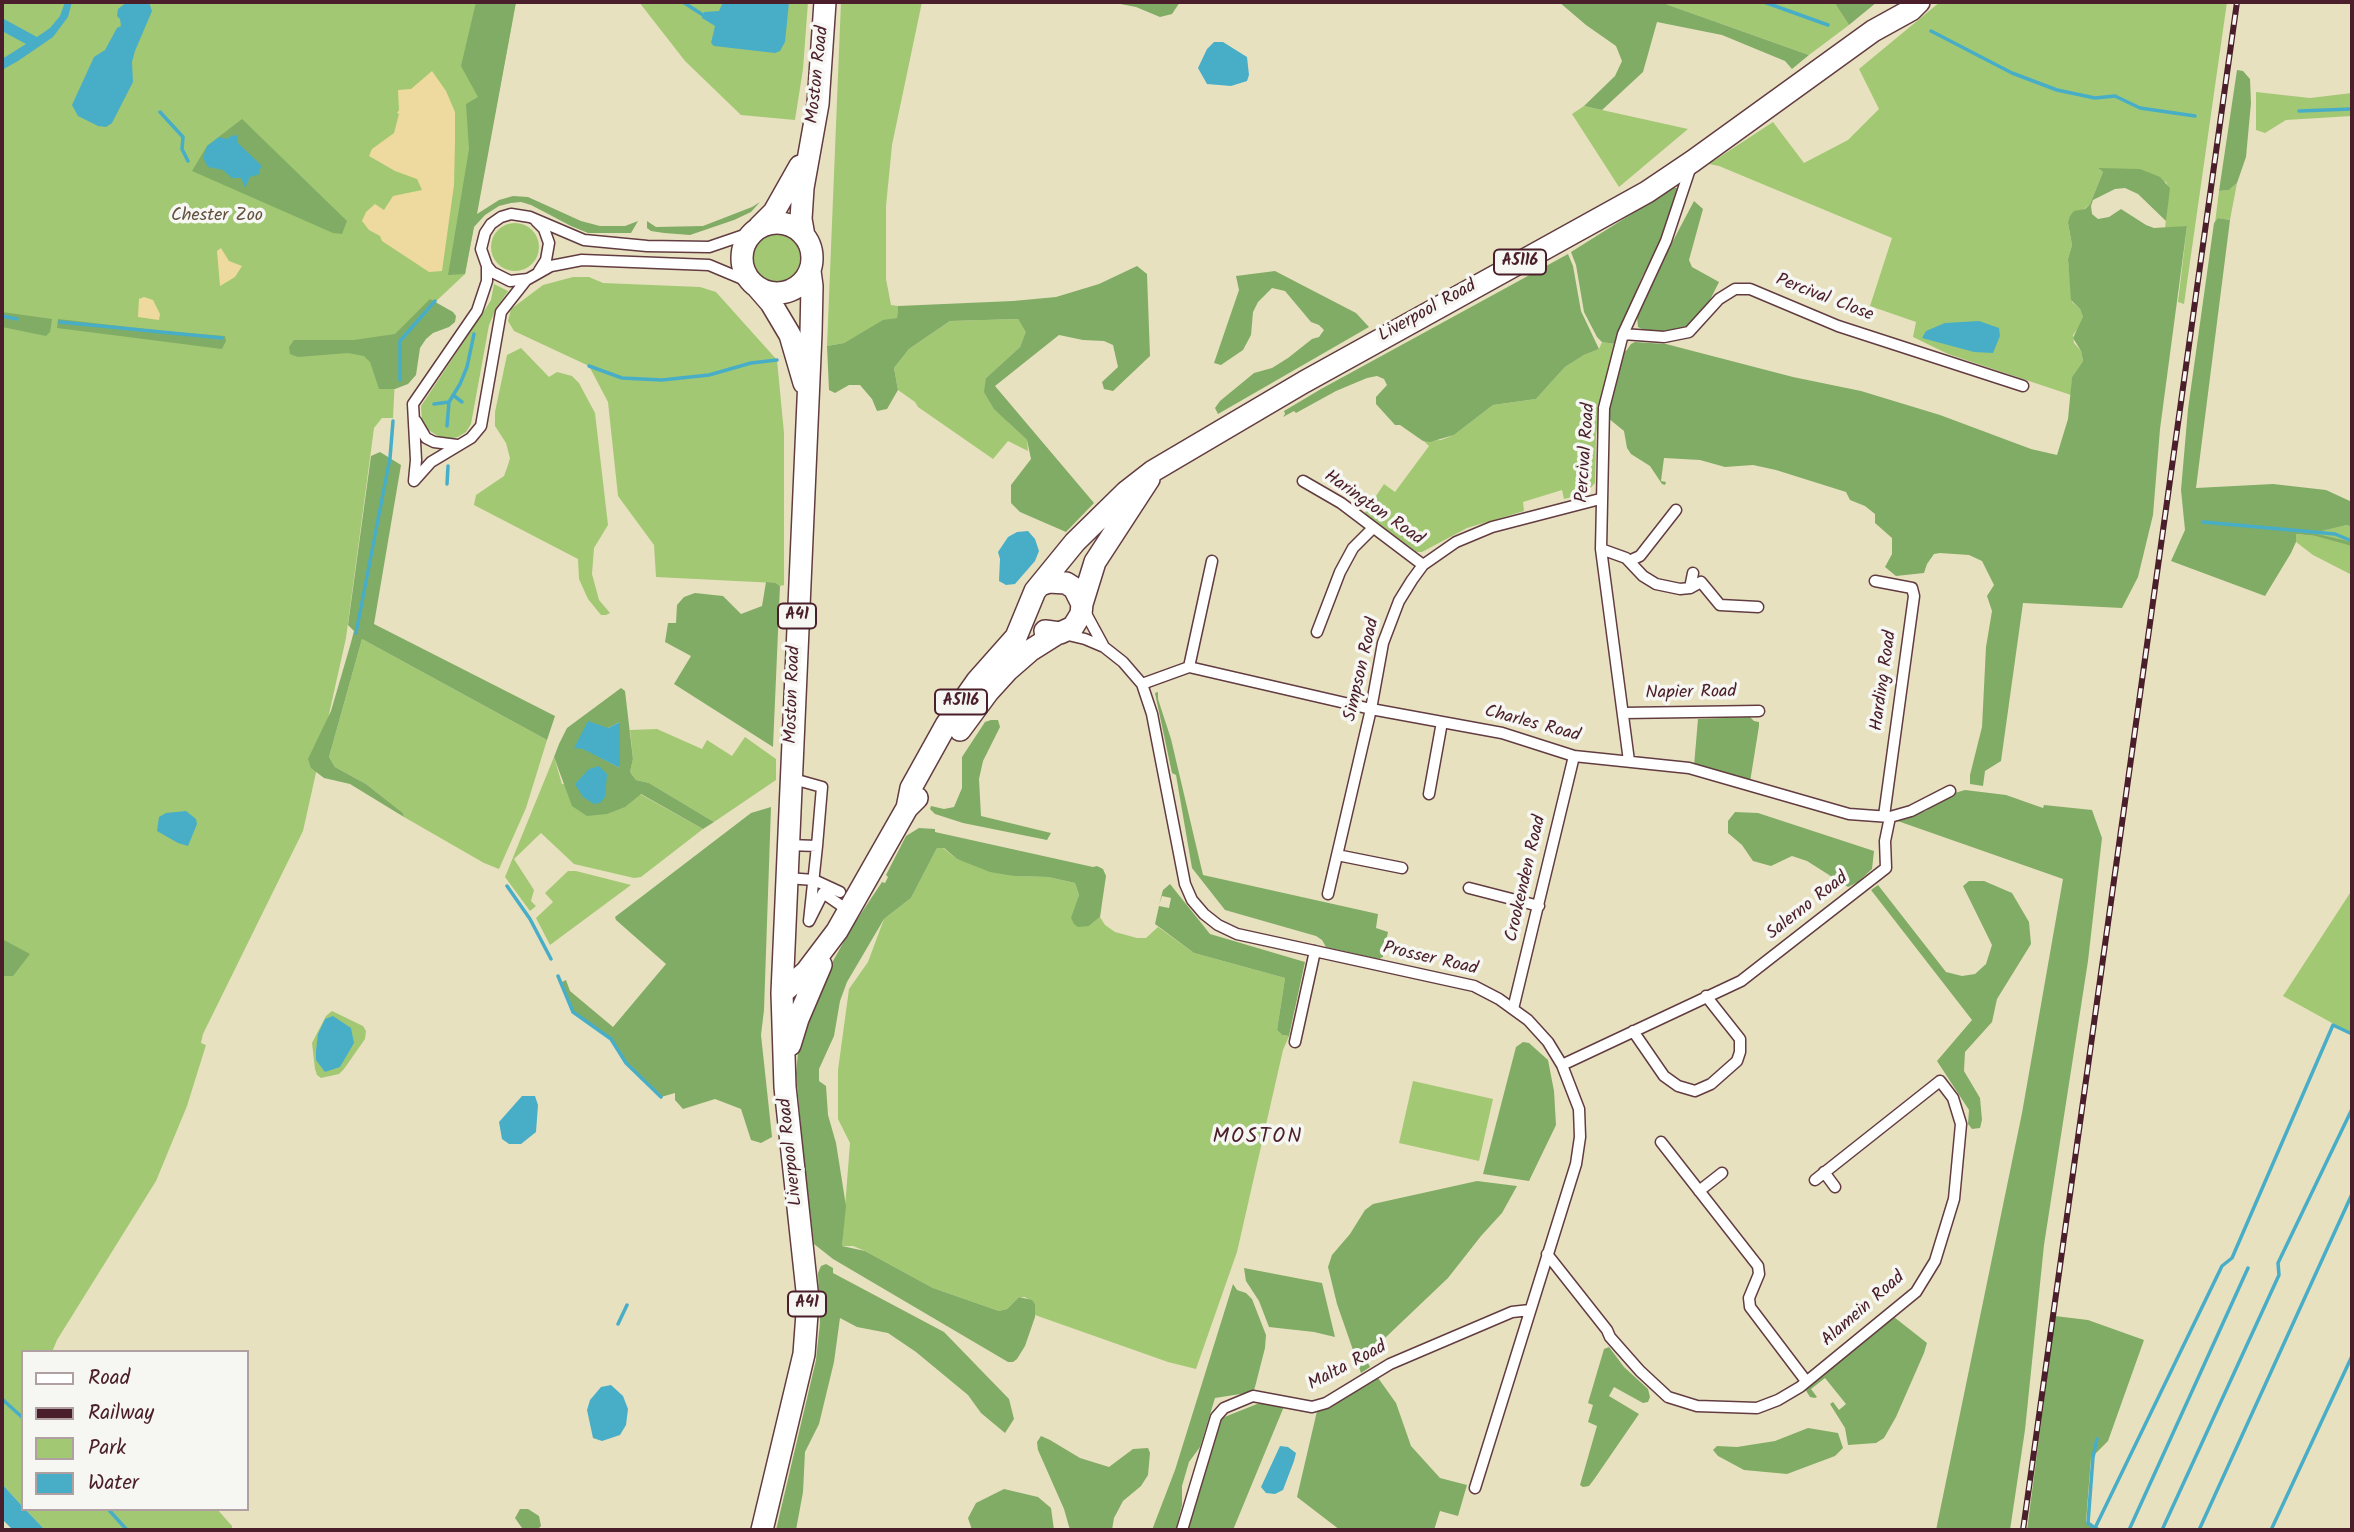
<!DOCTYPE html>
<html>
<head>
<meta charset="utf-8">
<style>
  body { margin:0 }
  #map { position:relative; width:2354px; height:1532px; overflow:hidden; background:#e8e1c0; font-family:Kalam,sans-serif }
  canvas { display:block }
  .frame { position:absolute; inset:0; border:4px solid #4a1f2b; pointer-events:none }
  .legend { position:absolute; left:21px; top:1350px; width:228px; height:161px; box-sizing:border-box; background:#f6f6f2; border:2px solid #b1a0a2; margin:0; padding:9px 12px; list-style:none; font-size:21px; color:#4a1f2b }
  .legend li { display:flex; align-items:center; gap:14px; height:35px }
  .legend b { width:35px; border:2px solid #b1a0a2 }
</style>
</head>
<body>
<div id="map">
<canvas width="2354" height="1532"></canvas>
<div class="frame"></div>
<ul class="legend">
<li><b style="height:9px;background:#fff"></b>Road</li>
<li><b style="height:9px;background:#4a1f2b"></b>Railway</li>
<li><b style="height:19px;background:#a2c873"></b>Park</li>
<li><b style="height:19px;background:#48aec7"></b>Water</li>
</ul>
</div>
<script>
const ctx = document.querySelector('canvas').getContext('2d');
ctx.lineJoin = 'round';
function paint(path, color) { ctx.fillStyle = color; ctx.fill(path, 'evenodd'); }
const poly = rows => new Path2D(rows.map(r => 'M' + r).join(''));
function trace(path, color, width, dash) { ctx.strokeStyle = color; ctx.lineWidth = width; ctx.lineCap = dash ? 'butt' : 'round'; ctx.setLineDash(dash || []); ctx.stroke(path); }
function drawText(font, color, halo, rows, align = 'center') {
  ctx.font = font + ' Kalam,sans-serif'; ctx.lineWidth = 7; ctx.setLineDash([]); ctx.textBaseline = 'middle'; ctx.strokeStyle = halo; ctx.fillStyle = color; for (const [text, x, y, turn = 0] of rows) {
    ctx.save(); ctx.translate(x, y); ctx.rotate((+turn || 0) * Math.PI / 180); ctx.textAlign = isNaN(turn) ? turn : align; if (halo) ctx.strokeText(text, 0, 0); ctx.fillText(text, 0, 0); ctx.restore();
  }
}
const green = poly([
  [2,2,516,2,465,274,397,338,393,418,382,418,374,428,346,638,303,831,203,1034,201,1043,206,1045,187,1106,156,1181,57,1340,52,1352,23,1352,23,1507,2,1484],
  [639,2,808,2,803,69,795,120,741,115,685,61],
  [841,2,922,2,892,145,886,206,886,279,891,305,898,306,897,318,883,321,844,343,827,346],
  [1660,2,1834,2,1849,25,1809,55],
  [1940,2,2227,2,2184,304,2178,302,2187,226,2165,229,2169,188,2166,182,2099,169,2103,172,2090,204,2068,223,2072,245,2068,259,2072,302,2080,309,2083,317,2083,322,2073,335,2074,343,2081,351,2083,361,2072,377,2071,395,1948,354,1913,337,1916,322,1870,306,1892,238,1719,166,1709,164,1773,122,1804,163,1848,140,1879,109,1859,69],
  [2256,92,2310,98,2352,93,2352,116,2286,120,2265,133,2256,130],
  [1584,106,1602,110,1688,129,1619,187,1572,114],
  [2237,183,2230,220,2218,218,2215,223,2219,191,2229,190],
  '491 247a24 24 0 1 1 48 0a24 24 0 1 1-48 0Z',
  '752 258a24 24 0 1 1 48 0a24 24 0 1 1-48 0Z',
  [573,277,589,277,603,283,700,287,716,292,777,360,784,433,784,585,780,586,776,583,656,577,654,545,618,496,608,402,589,366,514,331,508,321,511,309,543,285],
  [494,284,508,291,497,307,489,325,471,424,466,432,458,437,450,439,441,438,427,429,422,421,421,406,486,308,491,300],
  [1018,319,1027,332,1020,347,986,378,1008,422,1027,440,1028,451,1008,441,993,459,918,407,915,402,898,390,894,368,909,349,950,321],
  [1602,342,1615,344,1602,392,1596,435,1595,483,1586,493,1564,499,1562,490,1523,502,1524,511,1467,528,1422,552,1417,552,1364,514,1384,484,1395,492,1429,446,1424,441,1441,440,1454,435,1493,405,1536,399,1565,367,1584,355,1599,349],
  [521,348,549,377,557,372,572,376,579,383,595,413,608,525,594,548,592,574,599,600,610,613,606,615,601,615,588,599,579,579,578,559,474,505,476,495,504,476,508,465,510,458,506,443,495,426,495,412,507,355],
  [2347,525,2352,527,2352,575,2313,555,2296,542,2296,534,2316,536,2311,533],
  [362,639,547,740,526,808,499,869,484,863,404,817,403,813,366,784,335,767,329,757],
  [657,729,702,749,707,740,732,756,745,737,776,759,776,780,714,822,649,783,636,780,630,772,633,759,630,730],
  [554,757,562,784,640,794,703,829,641,877,634,878,574,864,541,833,514,859,534,890,531,901,536,906,530,911,505,877],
  [937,848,943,848,957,859,1014,876,1048,877,1075,883,1079,895,1072,918,1089,926,1100,917,1105,925,1115,932,1137,938,1146,938,1158,927,1194,953,1285,978,1277,1030,1282,1035,1289,1036,1283,1050,1237,1252,1196,1369,1168,1362,1035,1315,1035,1304,1025,1297,1019,1297,1007,1309,999,1311,933,1288,865,1251,853,1246,842,1246,850,1143,838,1119,838,1070,849,989,868,962,884,919,911,898],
  [568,871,576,871,631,885,550,945,536,918,553,902,545,893],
  [2352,890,2352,1034,2283,996],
  [332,1011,363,1026,366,1031,365,1039,344,1069,339,1074,321,1078,317,1075,315,1069,312,1043,326,1016],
  [1413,1081,1493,1099,1479,1161,1399,1143],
  [25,1509,217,1509,232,1526,232,1530,45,1530]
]);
const forest = poly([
  [476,2,516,2,477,214,499,200,513,196,528,197,581,221,600,226,625,226,638,221,631,233,588,233,571,226,531,205,521,202,511,203,499,206,485,215,474,227,465,274,448,275,469,149,466,104,478,97,461,66],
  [1110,2,1180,2,1172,14,1160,17,1136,7],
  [1559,2,1660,2,1809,55,1792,69,1785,61,1722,35,1657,22,1643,72,1602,110,1584,106,1615,76,1622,61,1616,46,1586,25],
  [1834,2,1877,2,1849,25],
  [2237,70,2243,71,2250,79,2251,103,2246,157,2237,183,2229,190,2219,191],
  [242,119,347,221,342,234,333,233,192,171,207,146],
  [2098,168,2140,169,2160,177,2170,188,2166,221,2138,194,2125,188,2115,189,2093,200,2091,206,2092,214,2098,219,2109,217,2121,209,2146,225,2154,228,2187,226,2160,429,2153,515,2138,577,2122,608,2023,603,2001,761,1985,771,1983,786,1970,784,1970,775,1982,727,1986,647,1992,611,1987,596,1994,585,1982,561,1969,555,1940,553,1934,554,1927,564,1924,573,1896,576,1885,567,1892,554,1892,538,1875,523,1875,514,1865,506,1850,500,1846,492,1776,470,1753,465,1725,467,1700,460,1664,458,1661,481,1666,482,1665,485,1662,484,1650,466,1631,454,1627,448,1624,431,1608,418,1613,382,1623,350,1626,351,1631,344,1635,342,1666,344,1793,377,1861,391,1940,415,2031,449,2057,455,2068,419,2072,377,2083,361,2081,351,2073,338,2083,317,2080,309,2071,300,2068,259,2072,245,2068,223,2070,216,2074,211,2085,209,2090,204,2103,172],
  [1673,188,1679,188,1684,197,1642,277,1615,344,1602,342,1597,337,1584,312,1576,265,1571,252],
  [1694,201,1703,209,1689,260,1692,267,1719,282,1706,308,1691,326,1670,333,1646,331,1638,327,1637,316,1655,275],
  [760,202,751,212,734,220,690,235,664,233,651,231,647,228,647,221,656,227,703,226,752,207],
  [2218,218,2230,220,2196,488,2273,484,2326,490,2352,502,2352,527,2347,525,2313,533,2352,542,2352,546,2316,536,2296,534,2296,542,2291,553,2265,596,2171,561,2185,530,2181,490,2188,409,2214,223],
  [1568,254,1573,266,1581,311,1599,349,1584,355,1565,367,1536,399,1493,405,1454,435,1430,442,1423,441,1400,425,1395,425,1376,404,1376,397,1387,385,1384,379,1377,376,1367,378,1336,391,1296,413,1294,411,1283,417,1285,414,1284,411,1321,389],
  [1137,266,1147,274,1150,356,1113,391,1104,389,1102,382,1118,367,1113,345,1104,341,1083,340,1059,335,995,386,1094,503,1066,532,1020,512,1011,503,1011,485,1031,459,1027,440,994,409,984,392,986,378,1020,347,1026,332,1018,319,950,321,909,349,894,368,898,390,887,409,877,411,872,399,860,385,849,385,835,393,829,390,827,346,844,343,883,320,897,318,898,306,1013,301,1056,297,1099,284],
  [1275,271,1356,313,1369,327,1218,414,1215,408,1220,401,1254,373,1272,368,1288,358,1312,339,1319,337,1324,330,1319,325,1311,322,1285,291,1272,288,1258,302,1253,312,1251,335,1243,350,1221,365,1214,363,1239,290,1236,276],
  [430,299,453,312,456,316,455,322,449,327,433,333,426,339,420,348,416,375,408,384,395,389,379,389,370,362,364,356,348,353,298,357,290,354,289,347,294,340,354,340,395,334],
  [2,312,52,319,50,332,46,336,2,327],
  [58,319,163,331,225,336,226,341,222,349,57,328],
  [380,452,401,465,374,624,555,716,547,740,362,639,329,757,335,767,366,784,403,813,404,817,350,784,324,778,311,768,308,759,331,711,350,646,354,631,348,625,371,456],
  [766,582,776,583,780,586,773,747,674,684,691,656,665,642,668,623,676,623,677,605,684,597,695,593,723,596,741,614,762,606],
  [621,688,625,691,633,759,630,772,636,780,649,783,714,822,703,829,641,794,625,807,607,814,587,816,572,806,554,757,559,744,567,728],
  [620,722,620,768,583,748,608,728],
  [1158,692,1158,699,1171,739,1203,875,1378,914,1376,928,1388,932,1383,957,1379,959,1326,947,1322,940,1316,936,1225,910,1192,868,1176,775,1172,773,1155,693],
  [1750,717,1754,721,1759,722,1759,726,1750,782,1694,766,1698,719],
  [991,720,998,720,1000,727,983,761,979,779,981,816,1051,833,1047,840,963,823,935,814,930,809,931,806,944,809,954,807,962,788,962,757,985,722],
  [1965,790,2006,795,2043,808,2044,805,2092,810,2102,838,2088,961,2044,1245,2025,1430,2010,1530,1936,1530,2022,1113,2063,879,1892,819,1926,811,1941,797],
  [771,807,764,1010,761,1035,772,1137,761,1143,751,1140,741,1109,715,1099,683,1109,675,1100,675,1093,661,1097,626,1063,611,1039,573,1012,562,982,566,980,570,991,613,1027,666,964,616,920,615,917,751,813],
  [1735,812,1758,813,1874,851,1872,869,1858,882,1848,887,1807,861,1792,856,1771,866,1753,861,1742,845,1728,833,1728,821],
  [919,828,935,829,935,832,1093,867,1097,866,1103,869,1106,876,1100,917,1089,926,1078,927,1074,924,1071,918,1079,895,1075,883,1048,877,1014,876,990,872,957,859,944,848,937,848,911,898,884,919,847,982,840,1001,834,1036,819,1069,819,1081,826,1086,828,1115,836,1143,846,1206,842,1246,865,1251,933,1288,999,1311,1007,1309,1019,1297,1032,1300,1035,1304,1035,1317,1025,1346,1017,1359,1013,1362,1008,1362,833,1259,814,1244,806,1181,796,1074,799,1041,824,977,852,927,882,882,885,883,888,877,886,875,906,836],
  [1969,881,1984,881,2012,893,2029,922,2031,944,1997,999,1992,1022,1965,1052,1964,1071,1980,1098,1982,1120,1980,1128,1972,1129,1968,1124,1969,1110,1937,1061,1972,1020,1871,890,1878,885,1946,972,1962,976,1975,974,1986,964,1992,945,1963,886],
  [1170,884,1210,934,1305,962,1289,1036,1282,1035,1277,1030,1285,978,1194,953,1155,924,1159,906,1169,908,1171,898,1162,896,1159,905,1163,890],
  [2,939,30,954,13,976,2,976],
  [1523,1042,1529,1043,1548,1060,1554,1091,1556,1125,1529,1181,1483,1174,1516,1047],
  [1477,1181,1517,1186,1502,1213,1481,1236,1448,1278,1365,1357,1370,1367,1361,1373,1337,1304,1328,1267,1332,1255,1350,1234,1365,1210,1373,1204],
  [826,1264,833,1268,833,1273,944,1332,1009,1399,1014,1419,1005,1433,981,1413,968,1395,916,1352,888,1333,857,1327,840,1318,834,1362,819,1424,805,1452,803,1492,796,1530,776,1530,816,1360,820,1323,818,1273,821,1266],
  [1244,1268,1322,1283,1335,1337,1314,1332,1269,1327,1259,1301,1246,1281],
  [1233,1284,1237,1290,1246,1293,1252,1299,1266,1335,1265,1348,1255,1387,1253,1392,1215,1398,1200,1447,1189,1462,1182,1486,1182,1505,1176,1530,1152,1530,1175,1470],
  [2055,1316,2088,1320,2144,1340,2108,1441,2091,1458,2086,1522,2095,1528,2095,1530,2027,1530],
  [1894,1317,1927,1343,1924,1353,1896,1417,1884,1438,1876,1443,1848,1445,1845,1428,1830,1404,1833,1402,1839,1410,1846,1404,1825,1378,1811,1389,1817,1397,1815,1398,1810,1397,1805,1389],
  [1609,1347,1624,1367,1648,1389,1650,1397,1648,1402,1643,1403,1614,1387,1609,1396,1639,1414,1595,1478,1589,1486,1583,1487,1580,1485,1597,1426,1588,1422,1593,1405,1588,1403,1604,1349],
  [1376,1375,1396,1403,1411,1446,1440,1478,1467,1485,1458,1516,1440,1511,1434,1530,1340,1530,1297,1497,1317,1411],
  [1257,1404,1285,1404,1233,1530,1187,1530,1188,1520,1222,1418],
  [1808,1428,1838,1433,1843,1448,1835,1456,1787,1474,1744,1470,1718,1456,1713,1450,1717,1446,1737,1447,1775,1441],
  [1041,1436,1050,1440,1080,1458,1109,1467,1133,1449,1148,1448,1150,1453,1148,1475,1141,1486,1123,1501,1114,1518,1112,1530,1070,1530,1064,1509,1038,1450,1037,1442],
  [1004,1489,1038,1497,1051,1508,1054,1530,972,1530,968,1518,976,1503],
  [520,1509,528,1509,539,1516,541,1526,537,1530,525,1530,522,1528,515,1518]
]);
const sand = poly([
  [432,71,446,91,455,112,455,141,454,185,442,271,429,272,382,241,380,236,369,230,362,221,366,212,375,204,384,210,393,196,422,190,417,179,395,171,369,156,372,149,394,133,399,114,397,113,399,110,398,90,411,89],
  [221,248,229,261,242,266,235,277,220,286,217,251],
  [144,297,153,300,160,314,159,320,138,317,139,299]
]);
const water = poly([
  [65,2,72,2,68,17,53,37,18,61,2,70,2,59,26,44,2,31,2,18,37,37,50,28,60,16],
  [127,2,149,2,152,11,135,51,132,62,133,82,112,123,106,127,98,126,78,116,72,105,94,57,105,50,117,28,121,26,120,19,117,16,118,9],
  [723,2,789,2,785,42,780,51,775,53,714,46,711,43,715,26,702,18,704,12,719,11],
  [1214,42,1223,42,1247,57,1249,75,1247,81,1231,86,1207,84,1198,68,1207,49],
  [237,135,238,143,262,166,259,171,260,174,250,177,245,188,241,178,232,178,223,170,208,167,203,158,207,146,219,137,227,139,231,136],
  [1979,321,1999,328,2000,336,1993,353,1974,352,1922,338,1926,331,1945,323],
  [1028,531,1035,539,1039,551,1035,561,1015,584,1006,585,999,581,1000,559,998,552,1008,537,1017,532],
  [588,721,608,728,620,722,620,768,583,749,574,748],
  [599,766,607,774,605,797,600,803,594,804,583,797,575,784,589,769],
  [186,811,196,819,197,824,188,846,178,843,157,831,159,817,166,813],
  [333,1016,351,1028,354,1043,340,1067,325,1072,316,1060,316,1051,318,1034,325,1019],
  [522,1096,535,1096,538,1105,536,1132,521,1144,509,1144,502,1139,499,1122],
  [611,1385,623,1396,628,1409,626,1425,620,1435,602,1441,593,1438,587,1410,590,1400,601,1387],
  [1280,1446,1288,1447,1296,1453,1294,1461,1283,1490,1275,1494,1266,1493,1261,1487],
  [2,1484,23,1507,23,1509,25,1509,45,1530,13,1530,2,1519]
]);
const stream = poly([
  [683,2,703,15],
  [1764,2,1828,25],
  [1931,31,2012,73,2057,90,2095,98,2115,96,2140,108,2195,116],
  [2299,111,2352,109],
  [160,112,183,137,182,149,188,161],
  [2,316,17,319],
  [60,322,222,338],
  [589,366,622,378,662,380,709,375,751,363,777,360],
  [400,380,400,341,435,301],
  [453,395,462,402],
  [434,404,449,402],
  [447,426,449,402,460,384,467,367,474,334],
  [447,484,448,466],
  [2203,522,2335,534,2352,541],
  [356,633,390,458,393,421],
  [507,886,530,919,551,959],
  [558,976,573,1012,611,1039,626,1063,661,1097],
  [618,1324,627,1305],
  [2,1399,23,1418],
  [108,1509,127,1530],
  [2095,1528,2088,1523,2093,1457,2097,1439],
  [2100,1530,2095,1528,2222,1266,2232,1258,2333,1025,2352,1034],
  [2129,1530,2248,1268],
  [2162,1530,2279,1275,2278,1263,2352,1109],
  [2199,1530,2352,1194],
  [2271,1530,2352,1356]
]);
const street = poly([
  [536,221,544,229,549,243,546,260,539,271],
  [752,283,709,265,582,260,551,266,528,279,510,281,492,272,487,266,481,249,485,233,491,224,501,217,511,214,530,217,584,240,647,246,709,247,753,232],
  [1623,334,1664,337,1689,332,1719,299,1735,289,1750,289,1838,326,2023,386],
  [416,421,426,438,434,442,457,445],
  [414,481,431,462,471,438,481,426,501,312,527,279],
  [414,481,416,460,413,404,477,311,487,281,487,266],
  [1303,481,1341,503,1423,565],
  [1601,549,1626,558,1643,576,1656,584,1680,589,1690,588,1701,582,1720,605,1758,607],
  [1629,561,1640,556,1676,510],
  [1875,581,1912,588,1914,596,1884,816],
  [1690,588,1693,573],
  [1084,610,1103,645],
  [1317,632,1340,572,1353,548,1372,529],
  [1064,634,1085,639,1104,647,1123,662,1142,684,1152,714,1185,884,1192,900,1204,914,1218,925,1237,934,1474,986,1499,999,1528,1020,1548,1042,1562,1065,1579,1109,1580,1137,1576,1164,1475,1488],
  [1189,667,1212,561],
  [1142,684,1189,667,1371,709,1502,733,1574,756,1689,768,1849,814,1890,817,1911,811,1950,791],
  [1623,713,1759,711],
  [1629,761,1601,549,1604,408,1623,334,1666,241,1691,166],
  [1429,794,1442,722],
  [788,845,817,846,822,787,790,778],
  [817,846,809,921,823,893,849,911],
  [1337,855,1402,868],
  [787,878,814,880,840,892],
  [1469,888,1539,906],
  [1328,894,1371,709,1383,643,1399,601,1412,580,1423,565,1456,542,1492,527,1600,499],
  [1513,1009,1574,756],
  [1633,1031,1664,1076,1678,1086,1695,1091,1711,1084,1737,1061,1740,1052,1740,1039,1706,996],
  [1295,1042,1315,951],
  [1562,1065,1741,981,1886,868,1885,841,1890,817],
  [1661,1142,1758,1266,1759,1274,1749,1298,1750,1307,1806,1381],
  [1824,1172,1835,1187],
  [1699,1191,1722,1173],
  [1547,1254,1607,1330,1610,1337,1640,1371,1668,1397,1697,1406,1757,1408,1778,1400,1800,1387,1916,1292,1935,1261,1954,1199,1961,1124,1953,1098,1940,1081,1815,1180],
  [1182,1530,1216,1417,1224,1408,1253,1396,1312,1407,1326,1403,1390,1364,1512,1312,1530,1310]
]);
const highway = poly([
  '742 258a35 35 0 1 1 70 0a35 35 0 1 1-70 0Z',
  [759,227,774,212,800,166],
  [804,236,801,219,803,188,818,104,825,2],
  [758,288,771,303,790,335,804,383],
  [1040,585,1049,582,1066,583,1074,588,1082,604,1081,614,1073,627,1060,633,1045,631],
  [1082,604,1095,562,1149,479],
  [960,730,988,692,1008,670,1031,650,1058,633],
  [907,808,911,788,946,725,977,681,1016,637,1035,591,1075,542,1126,492,1153,471,1304,382,1647,192,1693,161,1873,31,1911,10,1919,2],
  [782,993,806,972,837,931,907,808,917,798],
  [790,1045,798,1019,821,965],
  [762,1530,804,1354,808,1300,785,1087,782,993,811,333,812,286,810,271]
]);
const rail = poly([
  [2023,1530,2237,2]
]);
const shields = [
  [1520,262,52],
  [797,616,38],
  [961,702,52],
  [807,1304,38]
];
const shieldNames = [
  ["A5116",1520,262],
  ["A41",797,616],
  ["A5116",961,702],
  ["A41",807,1304]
];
const streetNames = [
  ["Moston Road",819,75,-84],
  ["Percival Close",1824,299,21],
  ["Liverpool Road",1428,312,-29],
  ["Percival Road",1587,453,-86],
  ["Harington Road",1373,509,35],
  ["Simpson Road",1363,670,-77],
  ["Harding Road",1885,681,-82],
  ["Napier Road",1691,694,-1],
  ["Moston Road",794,695,-88],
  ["Charles Road",1532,725,15],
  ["Crookenden Road",1527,879,-77],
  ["Salerno Road",1808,907,-38],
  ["Prosser Road",1430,960,13],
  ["Liverpool Road",792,1152,-96],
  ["Alamein Road",1864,1310,-41],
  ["Malta Road",1348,1367,-28]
];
const parkNames = [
  ["Chester Zoo",217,217]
];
const quarterNames = [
  ["MOSTON",1258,1138]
];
paint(green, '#a2c873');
paint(forest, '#81ac65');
paint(sand, '#eeda9e');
paint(water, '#48aec7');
trace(stream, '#48aec7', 3.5);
trace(street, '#623c41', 13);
trace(highway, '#623c41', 24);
trace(street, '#fff', 10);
trace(highway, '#fff', 21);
trace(rail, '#4a1f2b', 6);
trace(rail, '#f6f6f2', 3.5, [10]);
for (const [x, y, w] of shields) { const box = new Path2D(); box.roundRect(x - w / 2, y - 12.5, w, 25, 5); ctx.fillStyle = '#f6f6f2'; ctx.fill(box); trace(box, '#4a1f2b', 2); }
drawText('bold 16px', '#4a1f2b', null, shieldNames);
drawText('18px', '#4a1f2b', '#f6f6f2', streetNames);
drawText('18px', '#645241', '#f6f6f2', parkNames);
ctx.letterSpacing = '2px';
drawText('21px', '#4a1f2b', '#f6f6f2', quarterNames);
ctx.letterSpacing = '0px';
</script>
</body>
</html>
